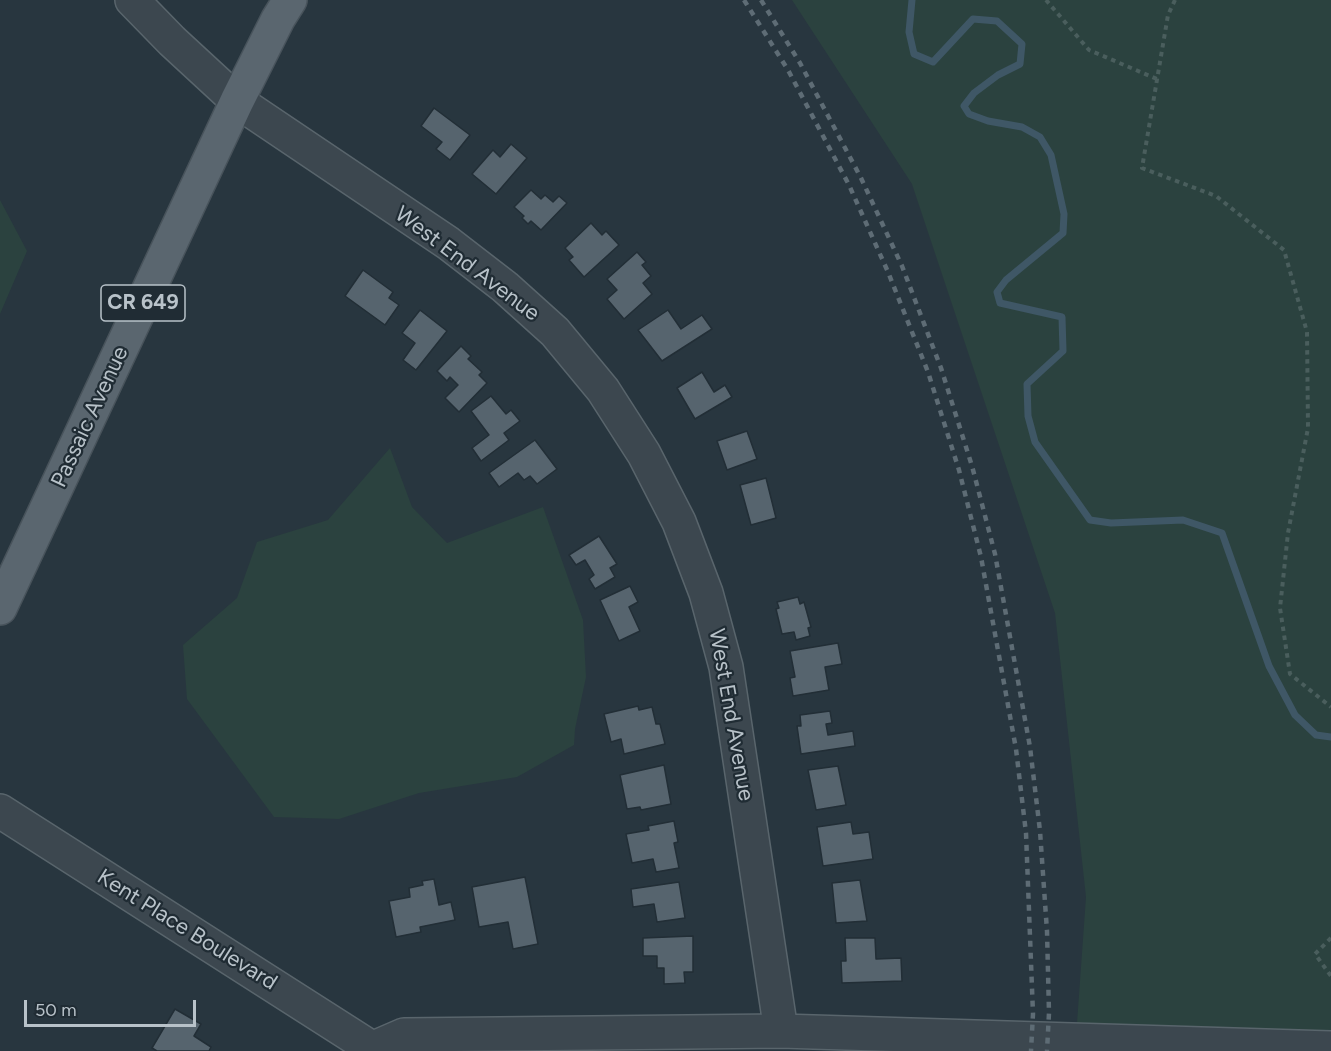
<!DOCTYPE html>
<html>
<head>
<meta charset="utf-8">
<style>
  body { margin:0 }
  #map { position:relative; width:1331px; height:1051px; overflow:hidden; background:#28363f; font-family:Figtree,sans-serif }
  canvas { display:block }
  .scale { position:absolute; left:24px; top:1000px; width:172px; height:27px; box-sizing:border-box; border:3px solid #b8c2c9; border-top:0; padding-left:8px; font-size:18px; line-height:21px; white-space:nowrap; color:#b8c2c9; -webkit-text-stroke:4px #202c34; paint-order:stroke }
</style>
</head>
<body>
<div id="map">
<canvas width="1331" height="1051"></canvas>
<div class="scale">50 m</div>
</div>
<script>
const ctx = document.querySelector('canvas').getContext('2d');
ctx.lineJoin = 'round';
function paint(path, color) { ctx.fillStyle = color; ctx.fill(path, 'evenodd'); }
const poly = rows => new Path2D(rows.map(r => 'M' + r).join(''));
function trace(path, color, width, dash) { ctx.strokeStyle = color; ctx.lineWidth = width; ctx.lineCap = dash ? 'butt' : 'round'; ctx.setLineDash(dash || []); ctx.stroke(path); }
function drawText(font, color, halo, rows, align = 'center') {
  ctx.font = font + ' Figtree,sans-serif'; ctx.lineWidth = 4.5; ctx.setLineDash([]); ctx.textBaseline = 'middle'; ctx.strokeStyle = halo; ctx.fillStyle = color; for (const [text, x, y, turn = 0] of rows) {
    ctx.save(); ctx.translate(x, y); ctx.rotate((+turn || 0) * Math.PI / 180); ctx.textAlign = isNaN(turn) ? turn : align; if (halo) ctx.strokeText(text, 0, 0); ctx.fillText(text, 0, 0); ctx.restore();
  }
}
const green = poly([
  [792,0,1331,0,1331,1051,1075,1051,1086,897,1055,613,912,184],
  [0,200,27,251,0,314],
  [390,448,412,507,447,543,543,507,583,620,586,677,575,729,574,745,517,777,419,793,339,819,274,817,187,699,183,645,237,598,257,542,328,520]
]);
const stream = poly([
  [912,0,909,32,914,54,933,62,973,19,997,21,1022,44,1020,64,998,75,974,93,964,106,969,114,988,121,1022,127,1040,137,1051,155,1064,214,1063,233,1006,280,997,292,1000,303,1062,317,1063,351,1027,384,1028,416,1035,442,1090,520,1111,523,1183,520,1222,533,1269,666,1295,715,1316,735,1331,737]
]);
const building = poly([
  [434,108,470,135,450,160,436,149,442,142,421,126,434,108],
  [511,144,527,158,496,194,472,174,493,150,500,157,511,144],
  [531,190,541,199,545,195,553,202,559,196,567,203,541,230,531,221,528,224,522,218,524,216,514,207,531,190],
  [591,223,602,235,606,231,619,245,584,277,569,260,573,257,565,248,591,223],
  [637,252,646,262,642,265,651,276,643,283,652,294,624,319,607,299,617,290,607,279,637,252],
  [363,270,393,292,389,298,399,305,385,325,345,296,363,270],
  [420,310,447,331,416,370,403,360,415,343,402,333,420,310],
  [668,310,681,329,702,315,712,329,662,361,638,330,668,310],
  [461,346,471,356,468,359,482,372,479,375,487,383,459,412,445,398,458,385,450,377,447,381,437,371,461,346],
  [702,372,714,392,725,385,732,397,695,419,677,388,702,372],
  [491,396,506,414,511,410,520,421,504,433,509,440,481,461,472,448,489,435,471,411,491,396],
  [747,431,757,459,727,470,717,441,747,431],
  [535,440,557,469,537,484,530,476,524,480,518,473,499,487,489,473,535,440],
  [766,478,776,518,751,525,740,485,766,478],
  [599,536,617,564,610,568,615,577,595,589,589,579,594,575,585,560,576,565,569,555,599,536],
  [630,586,638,602,629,607,640,631,619,641,600,600,630,586],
  [798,597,800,604,804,602,811,627,808,628,810,636,796,640,794,632,782,634,776,609,779,608,777,602,798,597],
  [838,643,842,664,825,667,829,690,793,696,790,678,795,677,790,651,838,643],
  [638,706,639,710,652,707,656,724,660,724,665,744,624,754,621,739,611,742,604,714,638,706],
  [830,711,832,723,826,724,828,735,853,731,855,746,801,754,797,726,801,726,800,715,830,711],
  [664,765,671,804,641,810,640,807,627,809,620,775,664,765],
  [838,766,846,805,816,810,808,770,838,766],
  [674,821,678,842,674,843,679,868,656,872,653,859,632,863,626,834,649,830,648,826,674,821],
  [851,822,853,834,869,832,873,859,823,866,817,827,851,822],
  [525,877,538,944,513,949,508,922,479,927,472,887,525,877],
  [434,879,439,905,451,902,455,920,420,927,421,932,396,937,389,901,410,897,409,888,423,885,422,881,434,879],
  [860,880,867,921,836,923,832,883,860,880],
  [679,882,685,918,657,922,654,904,633,907,631,889,679,882],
  [693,936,693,972,684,972,685,983,664,984,664,968,657,968,657,956,643,956,643,938,693,936],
  [845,938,875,938,876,959,901,958,902,981,842,983,841,961,846,961,845,938],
  [175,1009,201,1024,194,1036,211,1047,209,1051,157,1051,152,1048,175,1009]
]);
const path = poly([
  [1046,0,1089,50,1157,79],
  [1175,0,1168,15,1142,168,1216,196,1284,250,1307,332,1308,428,1288,533,1280,608,1290,674,1331,707],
  [1331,938,1315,954,1331,976]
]);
const minor = poly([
  [132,0,172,41,237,101,448,243,505,287,555,332,603,390,644,454,679,522,706,593,726,667,781,1031],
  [0,811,376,1051],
  [374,1048,404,1035,781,1031,1331,1048]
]);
const major = poly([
  [0,608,237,101,278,19,290,0]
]);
const rail = poly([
  [744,0,788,70,849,185,888,272,928,372,959,470,981,557,1016,749,1026,833,1033,1014,1031,1051],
  [761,0,800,63,861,178,902,266,941,368,972,466,995,554,1030,747,1040,831,1047,931,1049,1013,1047,1051]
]);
const shields = [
  [143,303,84]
];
const shieldNames = [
  ["CR 649",143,303]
];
const streetNames = [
  ["West End Avenue",467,264,37],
  ["Passaic Avenue",90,417,-65],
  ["West End Avenue",731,715,80],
  ["Kent Place Boulevard",187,930,32]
];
paint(green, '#2b423f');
trace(stream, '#3f5766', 7);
paint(building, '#56646e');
trace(building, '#222e36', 1.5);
trace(minor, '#59656c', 36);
trace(major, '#48535b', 36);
trace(path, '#4a5e5d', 4, [4.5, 4.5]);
trace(minor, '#3c474f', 33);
trace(major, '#5a666f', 33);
trace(rail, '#5e6c75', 4.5, [6, 6]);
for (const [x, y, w] of shields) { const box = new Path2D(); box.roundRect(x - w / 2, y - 18, w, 36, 4.5); ctx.fillStyle = '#202c34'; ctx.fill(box); trace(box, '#b8c2c9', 1.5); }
drawText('bold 21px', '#b8c2c9', null, shieldNames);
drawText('22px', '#b8c2c9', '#202c34', streetNames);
</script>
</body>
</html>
